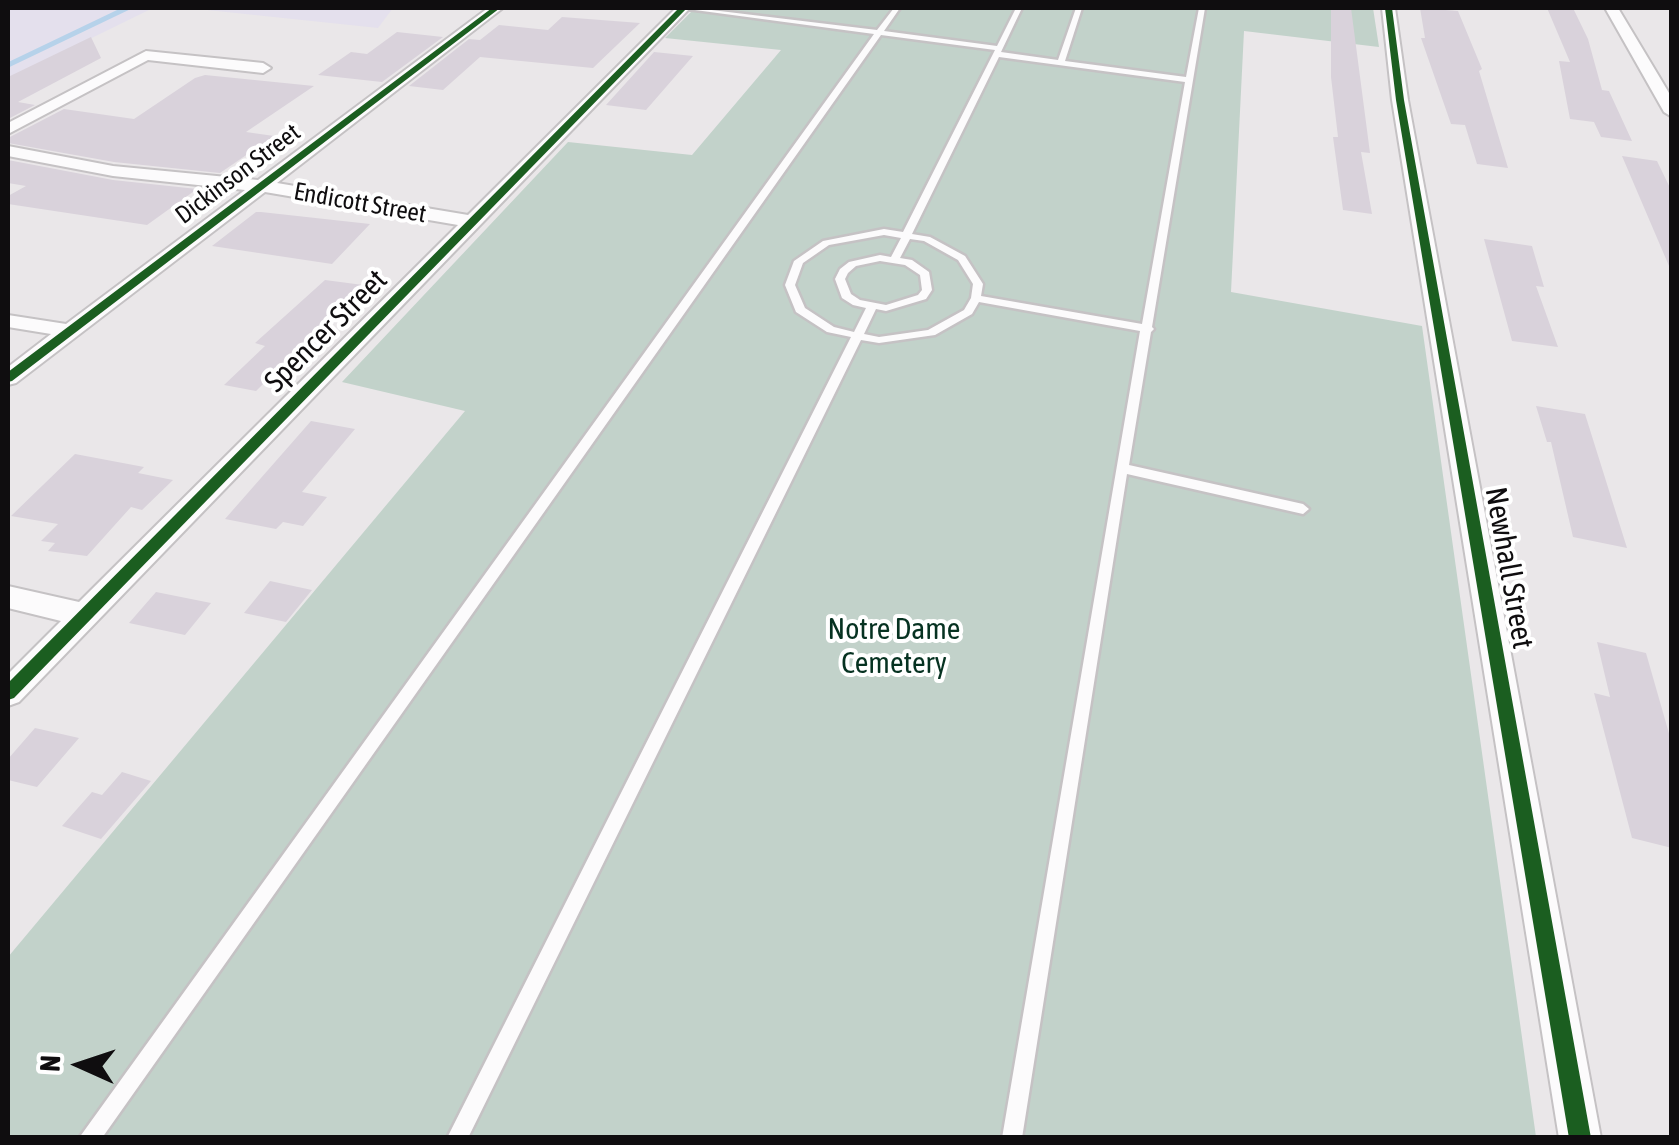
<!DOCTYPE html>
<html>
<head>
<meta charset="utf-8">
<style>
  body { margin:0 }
  #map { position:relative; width:1679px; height:1145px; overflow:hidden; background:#eae7e9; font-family:"Asap Condensed",sans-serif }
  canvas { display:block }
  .frame { position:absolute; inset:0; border:10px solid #0f0d0f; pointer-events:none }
  .north { position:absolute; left:30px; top:1015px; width:100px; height:100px; -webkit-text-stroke:8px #fff; paint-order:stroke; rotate:273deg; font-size:28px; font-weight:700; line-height:40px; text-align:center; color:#0f0d0f }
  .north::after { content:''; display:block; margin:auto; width:35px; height:45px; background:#0f0d0f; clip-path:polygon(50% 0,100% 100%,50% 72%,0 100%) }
</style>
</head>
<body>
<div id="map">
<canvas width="1679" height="1145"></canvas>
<div class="frame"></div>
<div class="north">N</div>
</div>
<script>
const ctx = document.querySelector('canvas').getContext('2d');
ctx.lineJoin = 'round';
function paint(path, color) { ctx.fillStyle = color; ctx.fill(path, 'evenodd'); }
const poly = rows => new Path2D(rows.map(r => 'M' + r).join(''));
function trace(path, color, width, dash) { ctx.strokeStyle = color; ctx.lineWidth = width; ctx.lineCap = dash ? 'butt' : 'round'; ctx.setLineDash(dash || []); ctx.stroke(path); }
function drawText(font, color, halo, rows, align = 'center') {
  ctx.font = font + ' "Asap Condensed",sans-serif'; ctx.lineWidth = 8; ctx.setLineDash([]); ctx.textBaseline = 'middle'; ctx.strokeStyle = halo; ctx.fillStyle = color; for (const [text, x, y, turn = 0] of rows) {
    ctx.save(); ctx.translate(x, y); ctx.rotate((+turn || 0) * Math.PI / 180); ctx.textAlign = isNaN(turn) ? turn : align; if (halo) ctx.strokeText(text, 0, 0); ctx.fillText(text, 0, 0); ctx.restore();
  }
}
const education = poly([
  [8,8,153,8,8,79],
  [188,8,393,8,378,28]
]);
const green = poly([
  [695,8,1373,8,1379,47,1244,31,1231,292,1422,326,1536,1137,8,1138,8,957,465,411,342,382,568,142,692,155,781,50,665,38]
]);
const stream = poly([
  [8,65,127,8]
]);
const building = poly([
  [1331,8,1351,8,1370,153,1361,152,1372,214,1343,210,1333,137,1338,137,1331,77],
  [1420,8,1458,11,1482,69,1479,71,1508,168,1477,164,1465,125,1451,124,1421,38,1425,38],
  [1547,8,1573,8,1588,39,1602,90,1609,91,1632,141,1601,137,1594,122,1570,119,1559,61,1570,62],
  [562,17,640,23,593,68,480,57,443,90,409,86,469,39,480,40,499,25,548,30],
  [397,32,443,37,382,82,318,75,351,52,367,54],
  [91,37,101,58,18,102,35,105,8,119,8,77],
  [654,52,693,56,646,110,606,105],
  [205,75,314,86,246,132,274,136,220,173,114,162,8,143,8,138,64,109,134,119,195,78],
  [1622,156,1657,161,1672,192,1672,273],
  [8,160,113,180,197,189,147,225,8,204,8,196,26,186,8,183],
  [256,212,261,212,370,224,332,264,212,246],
  [1484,239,1532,246,1544,287,1536,286,1558,347,1512,341],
  [325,280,363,285,256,391,224,385,265,346,255,343],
  [1536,406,1585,414,1627,548,1573,537,1551,442,1547,442],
  [311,421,355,429,302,492,327,497,303,526,283,522,276,529,225,519],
  [75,454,144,467,138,473,173,480,142,510,131,507,87,556,48,551,55,543,41,541,58,524,11,516],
  [270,581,312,590,286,622,244,613],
  [156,592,211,603,185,635,129,623],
  [1597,642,1646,653,1672,744,1672,848,1632,838,1594,693,1610,697],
  [35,728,79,738,37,787,8,780,8,759],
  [122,772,151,781,101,839,62,826,92,792,102,795]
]);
const lane = poly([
  [680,8,695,8,877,30,894,8,900,8,884,31,997,46,1016,8,1022,8,1001,52,1058,60,1076,8,1082,8,1065,61,1186,77,1199,8,1205,8,1152,327,1154,329,1151,332,1129,465,1303,504,1309,509,1303,514,1127,474,1022,1138,1002,1138,1140,331,979,302,972,314,935,335,879,343,861,340,468,1138,447,1138,851,337,827,332,796,312,785,285,794,261,823,241,884,229,903,232,995,50,881,35,102,1138,79,1138,874,34,680,8],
  [999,57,1185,82,1142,324,981,296,983,284,965,256,930,237,912,234,999,57],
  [884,235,901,238,891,257,880,255,849,262,840,269,835,279,842,298,853,305,866,308,854,332,834,327,805,308,795,285,803,263,829,245,884,235],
  [910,239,924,241,958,260,973,284,971,298,964,310,928,330,879,337,864,334,876,309,886,311,926,299,932,290,929,272,912,260,900,258,910,239],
  [880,261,905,265,920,275,922,290,918,295,886,305,860,300,851,294,845,279,848,273,856,266,880,261]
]);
const street = poly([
  [488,8,503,8,277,183,468,215,676,8,690,8,19,702,8,706,8,674,61,621,8,608,8,586,79,602,458,225,265,192,16,383,8,385,8,367,51,334,8,327,8,315,66,324,245,190,113,176,8,156,8,146,113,166,258,180,488,8],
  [1382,8,1395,8,1408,100,1601,1138,1559,1138,1392,100,1382,8],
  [1605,8,1618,8,1672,98,1672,117,1664,112,1605,8],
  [146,51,263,63,271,68,263,73,148,60,8,134,8,123,146,51]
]);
const cycleway = poly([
  [492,8,500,8,12,381,8,382,8,372,492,8],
  [679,8,687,8,14,698,8,700,8,683,679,8],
  [1385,8,1392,8,1404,100,1591,1138,1569,1138,1396,100,1385,8]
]);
const farStreetnames = [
  ["Dickinson Street",238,174,-37],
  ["Endicott Street",360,203,10]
];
const streetNames = [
  ["Spencer Street",326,331,-45],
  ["Newhall Street",1509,568,80]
];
const parkNames = [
  ["Notre Dame",894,630],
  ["Cemetery",894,664]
];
paint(education, '#e4e0ed');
paint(green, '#c2d2ca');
trace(stream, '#b6d2ea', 5);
paint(building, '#d9d2db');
trace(lane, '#c5c2c4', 5);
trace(street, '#c5c2c4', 4);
paint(lane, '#fcfbfc');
paint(street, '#fcfbfc');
paint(cycleway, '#1b5e20');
drawText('25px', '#0f0d0f', '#fff', farStreetnames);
drawText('30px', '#0f0d0f', '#fff', streetNames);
drawText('30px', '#063221', '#fff', parkNames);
</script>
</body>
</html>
